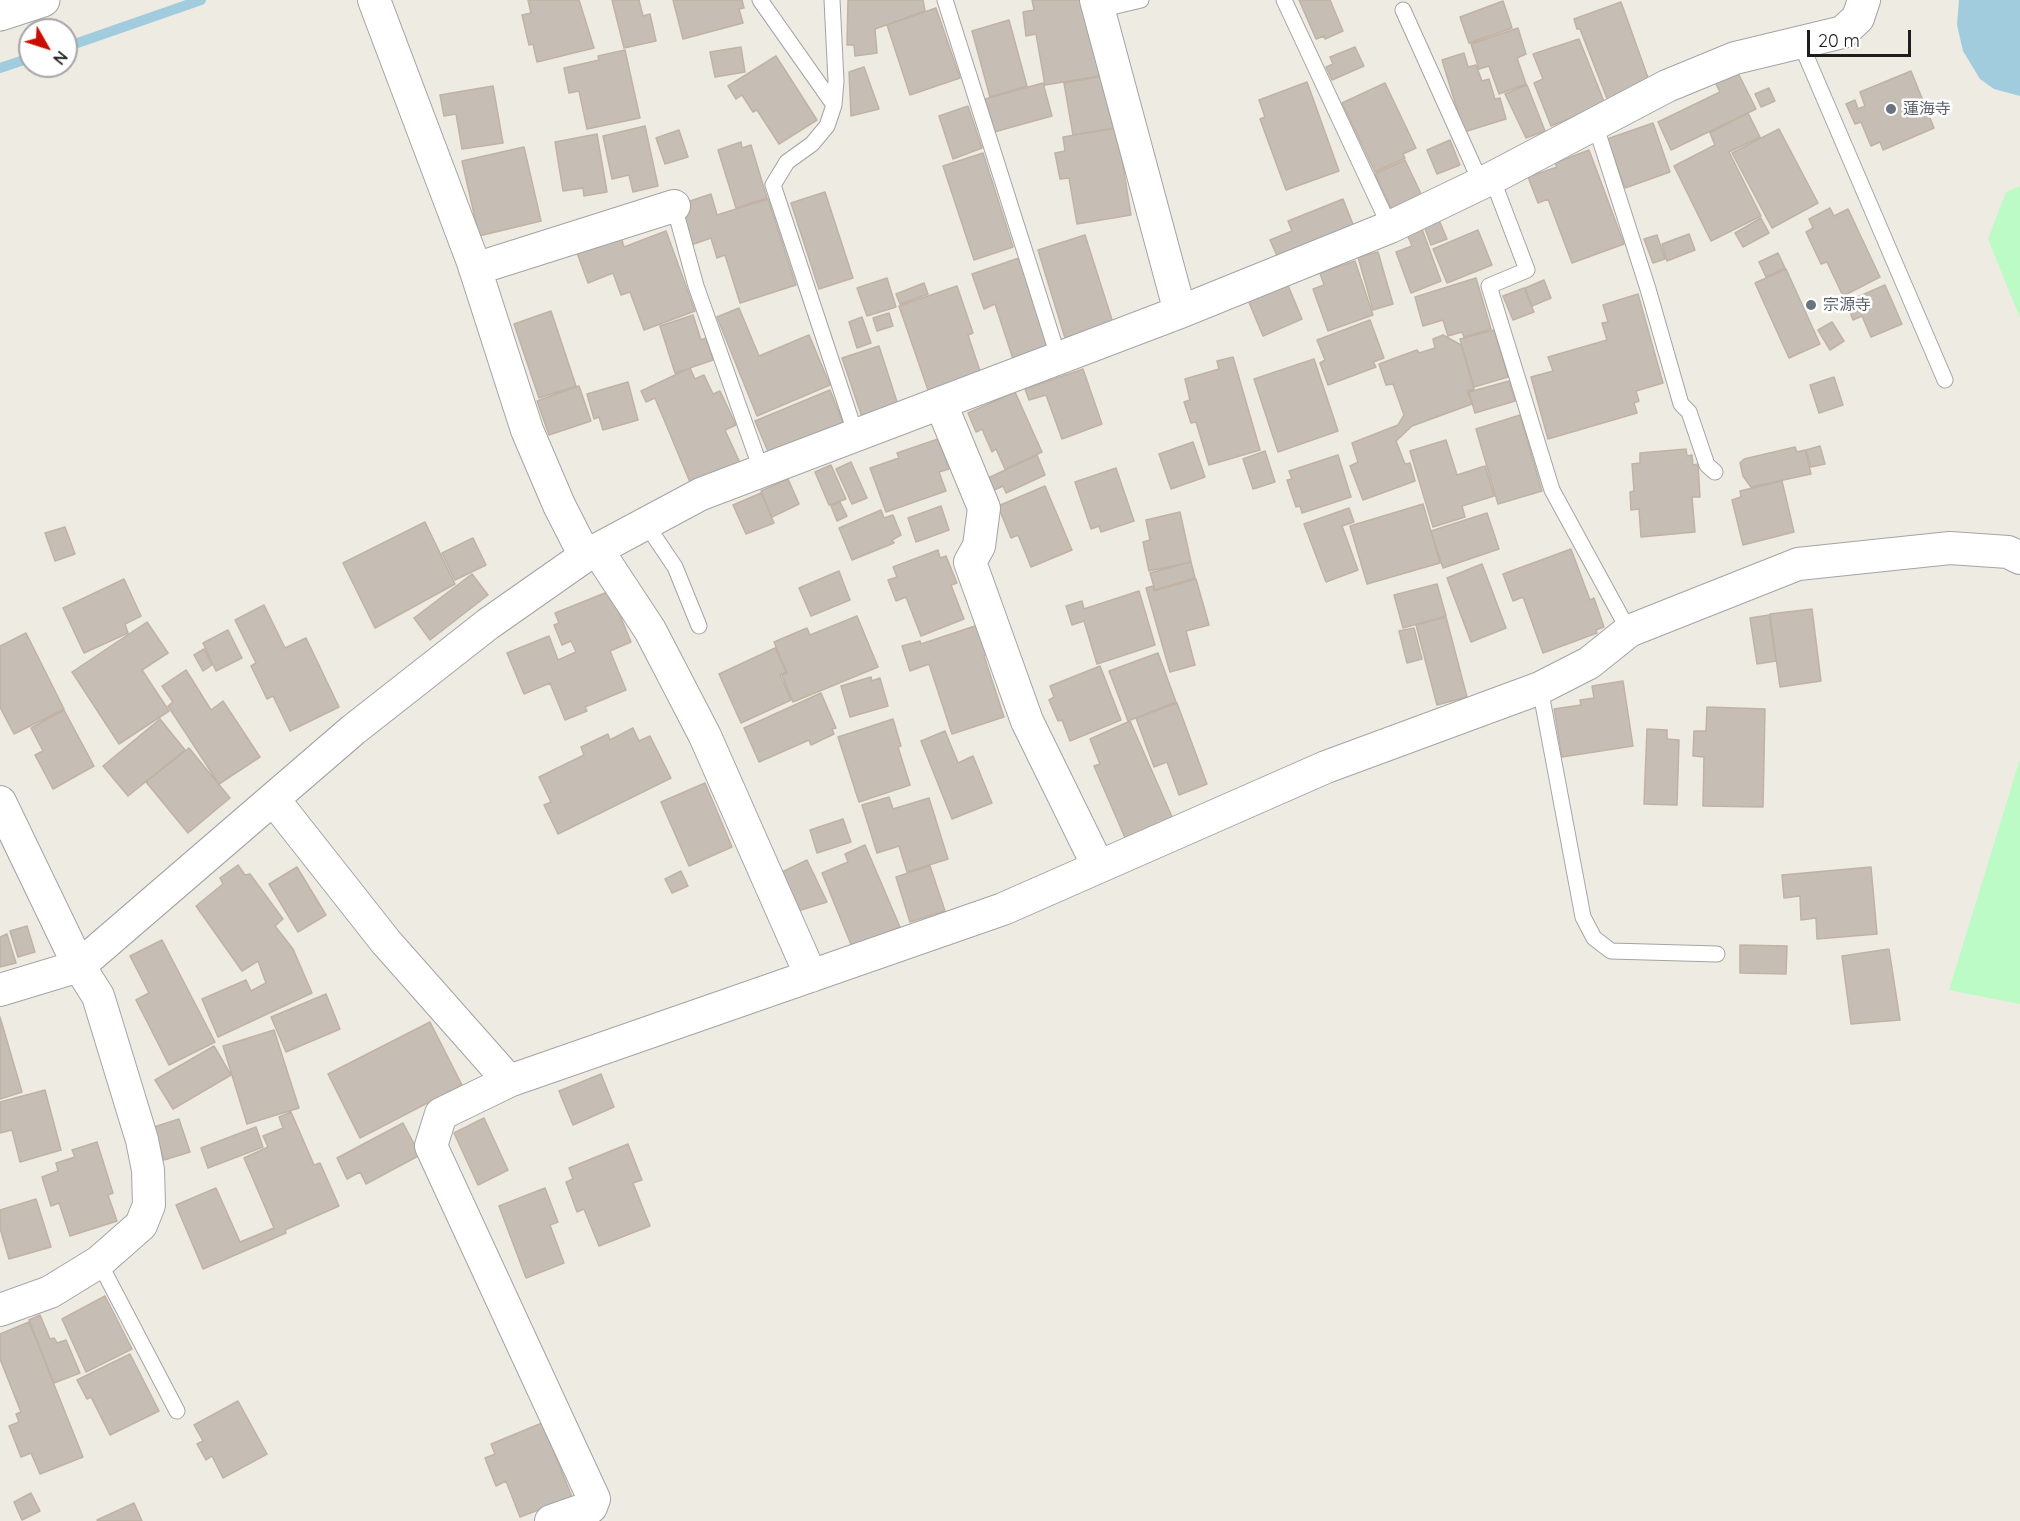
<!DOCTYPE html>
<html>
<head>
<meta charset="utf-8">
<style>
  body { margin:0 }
  #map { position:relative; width:2020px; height:1521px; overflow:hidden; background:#eeebe2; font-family:Quicksand,sans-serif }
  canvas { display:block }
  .north { position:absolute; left:18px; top:18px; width:60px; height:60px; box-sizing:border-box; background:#fff; border:2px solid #a5a5a5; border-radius:50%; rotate:129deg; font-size:16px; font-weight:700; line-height:24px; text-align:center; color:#1d1d1d }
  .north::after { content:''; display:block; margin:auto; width:21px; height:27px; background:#c90e00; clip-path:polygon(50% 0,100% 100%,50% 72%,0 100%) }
  .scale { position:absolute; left:1807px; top:30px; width:104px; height:27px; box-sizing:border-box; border:3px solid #1d1d1d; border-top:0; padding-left:8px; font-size:18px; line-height:21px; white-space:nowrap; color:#1d1d1d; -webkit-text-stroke:4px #fff; paint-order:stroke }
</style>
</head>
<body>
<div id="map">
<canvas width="2020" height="1521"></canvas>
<div class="north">N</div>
<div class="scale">20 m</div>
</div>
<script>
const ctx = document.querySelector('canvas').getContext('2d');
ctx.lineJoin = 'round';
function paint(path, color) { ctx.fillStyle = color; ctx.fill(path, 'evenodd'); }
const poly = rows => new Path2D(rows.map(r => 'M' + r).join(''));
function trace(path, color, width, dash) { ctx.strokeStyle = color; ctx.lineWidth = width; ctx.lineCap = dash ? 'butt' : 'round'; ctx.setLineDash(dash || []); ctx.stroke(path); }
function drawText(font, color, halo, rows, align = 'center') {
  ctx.font = font + ' Quicksand,"Noto Sans JP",sans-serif'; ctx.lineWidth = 5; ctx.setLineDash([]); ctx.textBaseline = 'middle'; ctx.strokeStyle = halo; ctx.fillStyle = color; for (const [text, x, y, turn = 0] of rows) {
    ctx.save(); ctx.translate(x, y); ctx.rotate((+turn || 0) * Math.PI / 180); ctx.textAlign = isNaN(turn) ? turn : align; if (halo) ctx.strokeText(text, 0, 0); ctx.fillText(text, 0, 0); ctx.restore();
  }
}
const park = poly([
  [2020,186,2020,318,1988,239,2006,192],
  [2020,759,2020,1004,1949,990]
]);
const water = poly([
  [1959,0,2020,0,2020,96,1994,89,1980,79,1963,51,1957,25]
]);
const stream = poly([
  [66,47,201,0],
  [0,68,30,58]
]);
const building = poly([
  [528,0,579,0,594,48,537,62,533,44,529,45,522,15,531,13,528,0],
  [612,0,639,0,643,16,650,14,656,41,624,48,612,0],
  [673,0,742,0,744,8,739,9,743,23,683,39,673,0],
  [848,0,923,0,925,11,875,29,877,53,855,56,854,45,847,45,848,0],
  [1032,0,1086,0,1099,76,1045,85,1036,34,1026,36,1023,12,1034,10,1032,0],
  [1299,0,1330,0,1343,31,1325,39,1324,36,1316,39,1299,0],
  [1503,1,1512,28,1469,43,1460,17,1503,1],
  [1621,2,1651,86,1608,101,1580,29,1577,29,1574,19,1621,2],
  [936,8,960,78,910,95,887,25,936,8],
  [1009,20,1027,86,990,97,972,31,1009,20],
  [1518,28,1526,54,1517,58,1526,84,1499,94,1489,66,1479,69,1471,44,1518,28],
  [1579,39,1605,104,1551,126,1534,83,1543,79,1533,54,1579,39],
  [741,47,745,72,715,77,710,52,741,47],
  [1355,47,1364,66,1332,80,1326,67,1333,64,1330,57,1355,47],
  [625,50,640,118,587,129,579,91,569,93,564,68,599,60,598,56,625,50],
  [1464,53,1468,67,1476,65,1482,81,1489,79,1495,99,1500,98,1506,119,1464,132,1442,60,1464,53],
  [776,56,817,120,779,144,757,110,753,112,742,95,736,99,728,86,776,56],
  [864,67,879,109,851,116,849,72,864,67],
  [1737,71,1756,109,1671,150,1658,122,1720,92,1715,82,1737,71],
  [1911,71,1934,128,1883,150,1880,142,1871,146,1861,122,1855,124,1846,104,1855,100,1858,109,1865,106,1860,92,1911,71],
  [1104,76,1113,128,1073,135,1064,83,1104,76],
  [1307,82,1339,171,1286,190,1260,119,1265,117,1259,100,1307,82],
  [1043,83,1052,116,994,132,985,99,1043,83],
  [1385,83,1416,148,1403,154,1405,158,1375,172,1342,103,1385,83],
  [1527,85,1545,131,1526,138,1505,94,1527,85],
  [493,86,503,143,462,149,456,114,444,116,440,95,493,86],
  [1769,88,1775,101,1761,107,1755,94,1769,88],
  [968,106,982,148,953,159,939,116,968,106],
  [1748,113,1760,137,1729,152,1761,216,1711,241,1674,166,1715,145,1710,133,1748,113],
  [1653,123,1670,172,1625,188,1607,139,1653,123],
  [645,126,658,186,633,192,629,175,612,179,603,136,645,126],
  [1117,128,1131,215,1077,224,1069,178,1060,179,1055,153,1065,151,1063,137,1117,128],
  [1779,129,1818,203,1772,228,1732,153,1779,129],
  [679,130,688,157,665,164,656,138,679,130],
  [597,134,607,192,584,196,583,188,563,191,555,142,597,134],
  [1450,140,1460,165,1437,174,1427,150,1450,140],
  [741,142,742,148,751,145,767,198,736,208,718,150,741,142],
  [524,147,541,221,479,236,462,161,524,147],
  [1589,150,1624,244,1572,263,1548,199,1538,203,1528,177,1557,167,1555,163,1589,150],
  [983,153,1013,247,974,260,943,166,983,153],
  [1405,160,1422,196,1392,210,1375,174,1405,160],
  [825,192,853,278,819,289,791,203,825,192],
  [711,194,717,215,768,199,796,285,740,303,725,255,717,258,711,238,691,245,678,205,711,194],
  [1343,199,1354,227,1278,258,1270,240,1292,231,1288,221,1343,199],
  [1830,208,1834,216,1848,209,1880,277,1843,296,1827,262,1821,264,1806,232,1813,228,1809,219,1830,208],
  [1761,218,1769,233,1743,247,1735,233,1761,218],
  [1439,220,1447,239,1431,245,1424,226,1439,220],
  [1422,229,1441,281,1411,293,1396,252,1412,246,1407,234,1422,229],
  [1478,230,1492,265,1447,283,1433,249,1478,230],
  [666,231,695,311,644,330,630,292,621,295,613,273,588,283,576,250,620,234,624,247,666,231],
  [1689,234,1695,250,1667,261,1662,244,1689,234],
  [1085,235,1113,323,1065,338,1038,250,1085,235],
  [1657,235,1665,259,1653,263,1644,239,1657,235],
  [1378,252,1393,304,1373,310,1358,257,1378,252],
  [1778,253,1785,268,1766,277,1759,262,1778,253],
  [1019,258,1049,351,1014,362,995,304,984,309,972,274,1019,258],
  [1355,261,1373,315,1328,331,1313,289,1324,285,1320,273,1355,261],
  [1786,269,1820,344,1789,358,1755,283,1786,269],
  [887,278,896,307,867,316,857,288,887,278],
  [1476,278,1491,329,1464,337,1462,332,1448,336,1443,320,1423,326,1415,297,1476,278],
  [1544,280,1551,298,1532,306,1525,288,1544,280],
  [924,283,928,294,900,304,896,294,924,283],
  [1287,283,1302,319,1263,336,1248,300,1287,283],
  [1885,285,1902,324,1871,337,1862,316,1853,320,1846,302,1885,285],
  [957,286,973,333,968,335,981,374,929,393,899,306,957,286],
  [1524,288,1534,312,1513,320,1503,296,1524,288],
  [1638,294,1663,383,1636,391,1639,401,1634,403,1637,413,1548,439,1531,377,1553,371,1548,357,1607,340,1602,323,1608,322,1603,305,1638,294],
  [739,308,759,356,809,335,830,385,757,416,717,317,739,308],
  [551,311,576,386,539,398,514,324,551,311],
  [889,313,893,326,877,331,873,318,889,313],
  [693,315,701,340,706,338,713,360,675,373,660,326,693,315],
  [862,317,871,343,857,348,849,322,862,317],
  [1370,320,1384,358,1373,362,1376,367,1328,385,1320,363,1325,360,1317,340,1370,320],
  [1832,322,1844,341,1830,350,1818,330,1832,322],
  [1494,330,1508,377,1474,387,1460,339,1494,330],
  [1443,335,1461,345,1474,389,1467,391,1472,404,1412,426,1396,441,1405,464,1410,463,1415,481,1363,500,1350,466,1358,462,1352,443,1398,425,1404,415,1393,384,1386,385,1379,364,1417,350,1419,353,1435,348,1433,339,1443,335],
  [879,346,898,405,862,417,842,358,879,346],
  [1233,357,1260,450,1209,465,1196,422,1191,423,1184,402,1190,400,1185,379,1219,369,1217,361,1233,357],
  [1314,359,1338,431,1278,452,1254,379,1314,359],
  [690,368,695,379,704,375,713,394,720,391,736,425,725,430,741,465,692,487,655,398,646,402,641,391,690,368],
  [1083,369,1102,424,1062,439,1046,395,1029,400,1025,389,1083,369],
  [1834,377,1843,405,1819,413,1810,385,1834,377],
  [1509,381,1515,401,1475,413,1469,392,1509,381],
  [628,382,638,420,603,430,599,417,594,419,587,394,628,382],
  [579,386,591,421,549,435,537,401,579,386],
  [830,390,844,425,770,456,755,421,830,390],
  [1015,392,1042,452,1005,469,996,449,992,452,982,429,976,432,968,413,1015,392],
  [1520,415,1542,491,1498,504,1476,429,1520,415],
  [938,439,949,469,939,472,946,491,886,512,870,468,899,458,897,453,938,439],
  [1446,440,1457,475,1485,466,1494,496,1462,506,1465,517,1433,527,1410,451,1446,440],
  [1193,442,1205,477,1171,489,1159,454,1193,442],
  [1820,446,1825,464,1811,467,1806,450,1820,446],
  [1795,447,1797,452,1805,450,1811,474,1751,487,1743,476,1740,463,1744,459,1795,447],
  [1686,449,1687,456,1692,455,1693,465,1698,464,1700,497,1692,497,1695,532,1641,537,1639,509,1631,510,1630,492,1634,491,1632,464,1640,463,1640,453,1686,449],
  [1265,451,1275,482,1253,489,1243,459,1265,451],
  [1037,455,1045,475,1006,493,1003,486,992,491,986,479,1037,455],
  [1338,455,1351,497,1302,513,1300,506,1296,507,1287,480,1292,479,1289,471,1338,455],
  [851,462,867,498,852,504,836,469,851,462],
  [831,465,846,499,829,505,815,472,831,465],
  [1116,468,1134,521,1101,532,1099,526,1091,529,1075,482,1116,468],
  [788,479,799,504,772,517,761,491,788,479],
  [1782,481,1794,532,1743,545,1732,500,1741,497,1740,491,1782,481],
  [1045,486,1072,550,1031,567,1018,535,1011,538,998,506,1045,486],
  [761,493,774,523,746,534,733,505,761,493],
  [840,502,847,516,837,521,831,506,840,502],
  [1423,504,1440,563,1367,584,1350,526,1423,504],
  [941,506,949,530,916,542,908,518,941,506],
  [1349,508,1354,522,1342,526,1358,570,1326,582,1304,524,1349,508],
  [881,510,884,518,893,515,901,535,892,540,894,543,852,560,839,528,881,510],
  [1180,512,1191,562,1149,571,1143,542,1150,540,1146,520,1180,512],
  [1487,513,1499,549,1443,568,1431,531,1487,513],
  [425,522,455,584,375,628,343,563,425,522],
  [65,527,75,554,55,561,45,533,65,527],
  [473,538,486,565,455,580,442,553,473,538],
  [1571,549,1590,600,1594,598,1604,627,1596,630,1597,633,1543,653,1523,597,1513,601,1503,574,1571,549],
  [938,550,940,558,946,556,957,583,951,585,964,619,921,636,906,597,896,601,888,580,897,577,893,567,938,550],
  [1191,562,1195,578,1155,590,1150,573,1191,562],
  [1482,564,1506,628,1471,642,1447,578,1482,564],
  [839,571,850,600,811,616,799,588,839,571],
  [472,574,488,595,430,640,414,618,472,574],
  [124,579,141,616,125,624,128,633,84,653,63,608,124,579],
  [1196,579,1209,625,1186,631,1195,665,1170,672,1146,588,1153,586,1154,591,1196,579],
  [1437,584,1446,616,1403,628,1394,595,1437,584],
  [610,591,631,642,610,651,626,690,585,707,587,711,565,720,550,683,524,694,507,653,549,636,558,660,576,652,571,641,562,645,554,625,559,623,555,613,610,591],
  [1139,591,1155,645,1097,664,1084,621,1072,625,1066,606,1082,601,1084,609,1139,591],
  [264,605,285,648,306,638,339,707,290,731,273,696,267,699,251,666,256,663,235,620,264,605],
  [1812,609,1821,681,1780,687,1770,614,1812,609],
  [1769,615,1776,661,1757,664,1750,618,1769,615],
  [857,616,878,667,793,702,782,675,787,673,774,642,807,628,810,635,857,616],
  [1446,617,1467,697,1437,705,1416,625,1446,617],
  [147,622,168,653,142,670,169,711,119,744,72,672,147,622],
  [978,625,987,655,984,656,1004,717,952,734,929,664,910,671,902,646,920,641,921,644,978,625],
  [1414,628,1422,659,1407,663,1399,631,1414,628],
  [228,630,242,658,216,671,203,643,228,630],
  [26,633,64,709,14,734,0,707,0,646,26,633],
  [775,648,786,672,780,675,791,700,741,723,719,674,775,648],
  [204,649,212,665,203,671,194,655,204,649],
  [1158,653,1176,702,1128,721,1109,671,1158,653],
  [1100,666,1121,720,1070,741,1062,720,1058,721,1049,700,1054,697,1050,686,1100,666],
  [186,670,211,710,223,701,260,757,219,784,168,706,173,702,162,686,186,670],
  [871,677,872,681,880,678,888,706,850,717,841,686,871,677],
  [1623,681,1633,746,1562,757,1554,709,1581,705,1580,700,1594,698,1592,686,1623,681],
  [821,693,836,728,832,729,834,734,811,745,809,740,759,762,744,728,821,693],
  [1177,703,1207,784,1179,795,1167,762,1154,767,1136,718,1177,703],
  [1707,707,1765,709,1763,807,1703,806,1704,757,1693,756,1694,731,1706,731,1707,707],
  [64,710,94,766,53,789,35,755,43,751,31,728,64,710],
  [160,719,185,750,128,796,103,766,160,719],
  [893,719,901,746,898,747,910,785,859,802,838,737,893,719],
  [1130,721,1173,819,1126,840,1094,766,1100,764,1090,739,1130,721],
  [633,728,639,741,650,736,671,778,558,834,544,805,551,802,539,777,584,755,581,747,608,734,610,740,633,728],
  [1647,729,1667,730,1667,739,1679,740,1677,805,1644,804,1647,729],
  [945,731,958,763,973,756,992,803,952,819,921,741,945,731],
  [189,748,230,798,188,833,146,782,189,748],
  [705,783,732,847,689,866,661,802,705,783],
  [889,797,893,809,929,798,948,859,907,872,899,846,877,853,862,805,889,797],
  [843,819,851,842,817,853,810,830,843,819],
  [865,845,900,927,852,947,822,873,848,862,845,854,865,845],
  [807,860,827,902,798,911,780,873,807,860],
  [238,865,245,875,250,874,283,919,275,926,293,949,312,993,218,1037,202,999,246,980,251,991,266,983,258,961,242,971,196,906,223,884,220,878,238,865],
  [930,866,945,911,910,922,896,877,930,866],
  [297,867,326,915,298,932,269,884,297,867],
  [1871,867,1877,934,1817,939,1816,918,1801,920,1800,896,1784,898,1782,875,1871,867],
  [681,871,688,886,672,893,665,879,681,871],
  [27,926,35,952,18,957,10,931,27,926],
  [7,934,16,963,0,967,0,937,7,934],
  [162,940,215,1042,169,1065,136,1000,149,993,130,956,162,940],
  [1740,945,1787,946,1786,974,1740,973,1740,945],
  [1889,949,1900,1020,1851,1024,1842,956,1889,949],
  [326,994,340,1029,286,1052,271,1017,326,994],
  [0,1017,22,1092,0,1099,0,1017],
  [430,1022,462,1085,360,1138,328,1074,430,1022],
  [274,1030,299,1108,247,1124,223,1046,274,1030],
  [214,1046,231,1075,173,1109,155,1080,214,1046],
  [601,1074,614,1107,573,1125,559,1091,601,1074],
  [45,1090,61,1150,20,1162,12,1130,0,1133,0,1102,45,1090],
  [291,1112,314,1165,320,1163,339,1206,285,1230,286,1233,203,1269,176,1205,216,1188,240,1242,274,1228,244,1158,268,1147,263,1136,283,1128,279,1117,291,1112],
  [484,1118,508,1170,478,1185,454,1133,484,1118],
  [179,1119,190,1152,164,1160,154,1127,179,1119],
  [403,1123,420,1155,366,1184,360,1172,347,1179,337,1158,403,1123],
  [256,1127,263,1147,208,1168,201,1148,256,1127],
  [97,1142,113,1193,108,1195,117,1221,70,1236,59,1203,51,1206,42,1177,58,1171,56,1163,75,1157,72,1150,97,1142],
  [628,1144,642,1180,633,1183,650,1226,599,1246,584,1209,577,1212,566,1182,573,1179,569,1168,628,1144],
  [545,1188,558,1222,550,1225,564,1263,526,1278,499,1206,545,1188],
  [36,1199,51,1247,9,1259,0,1228,0,1210,36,1199],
  [105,1296,132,1349,86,1372,62,1319,105,1296],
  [40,1315,50,1339,54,1338,57,1343,66,1340,80,1373,54,1383,29,1320,40,1315],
  [29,1322,83,1457,40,1474,31,1453,21,1457,9,1426,19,1422,16,1414,21,1412,0,1359,0,1334,29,1322],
  [130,1354,159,1411,110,1435,91,1397,87,1399,77,1380,130,1354],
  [238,1401,267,1454,223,1478,212,1456,206,1460,197,1444,203,1441,194,1425,238,1401],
  [542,1423,572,1497,520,1517,506,1481,496,1486,485,1458,495,1454,491,1444,542,1423],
  [31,1493,40,1511,22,1520,14,1502,31,1493],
  [134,1503,142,1521,98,1521,97,1520,134,1503]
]);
const service = poly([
  [760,0,834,105],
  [832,0,836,81,834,105,827,126,812,144,787,162,773,185,856,435],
  [945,0,1059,359],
  [1284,0,1390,227],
  [1099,10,1141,0],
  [1403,10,1481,183],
  [1800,42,1945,380],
  [1595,124,1648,289,1681,404,1689,412,1707,465,1715,472],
  [1492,178,1527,270,1489,286,1552,490,1629,631],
  [674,206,696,286,762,472],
  [646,524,675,567,699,626],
  [1540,688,1583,917,1594,938,1611,951,1717,954],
  [99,1262,177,1411]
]);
const minor = poly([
  [374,0,473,262,527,430,559,505,585,556],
  [1096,0,1180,312],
  [475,269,674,206],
  [941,404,984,508,979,546,970,562,1027,721,1098,866],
  [598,551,650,630,705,736,811,976],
  [274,800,386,942,509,1081],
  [0,802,79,966,98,996,142,1140,148,1170,149,1205,141,1225,99,1262,50,1292,0,1310],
  [0,990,79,966,353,730,488,624,585,556,701,494,1180,312,1390,227,1492,178,1667,86,1735,58,1843,32,1858,18,1864,0],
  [551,1521,591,1507,594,1499,431,1146,441,1114,509,1081,1003,909,1326,767,1540,688,1589,663,1629,631,1798,564,1950,548,2008,552,2020,558]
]);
const tertiary = poly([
  [0,14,43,0]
]);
const markers = [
  [1891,109,6,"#6b7280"],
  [1811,305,6,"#6b7280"]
];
const worshipNames = [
  ["蓮海寺",1903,109],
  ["宗源寺",1823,305]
];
paint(park, '#bcfbc5');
paint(water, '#a0ccde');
trace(stream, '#a0ccde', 10);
paint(building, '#c6beb5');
trace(building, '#c0b2a4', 1.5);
trace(service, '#a4a4a4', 17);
trace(minor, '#a4a4a4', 34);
trace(tertiary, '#a4a4a4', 35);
trace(service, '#fff', 15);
trace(minor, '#fff', 32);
trace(tertiary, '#fff', 33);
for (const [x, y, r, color] of markers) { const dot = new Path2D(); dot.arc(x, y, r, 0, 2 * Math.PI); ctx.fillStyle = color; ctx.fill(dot); trace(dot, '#fff', 2); }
drawText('16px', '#5b616d', '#fff', worshipNames, 'left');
</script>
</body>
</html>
